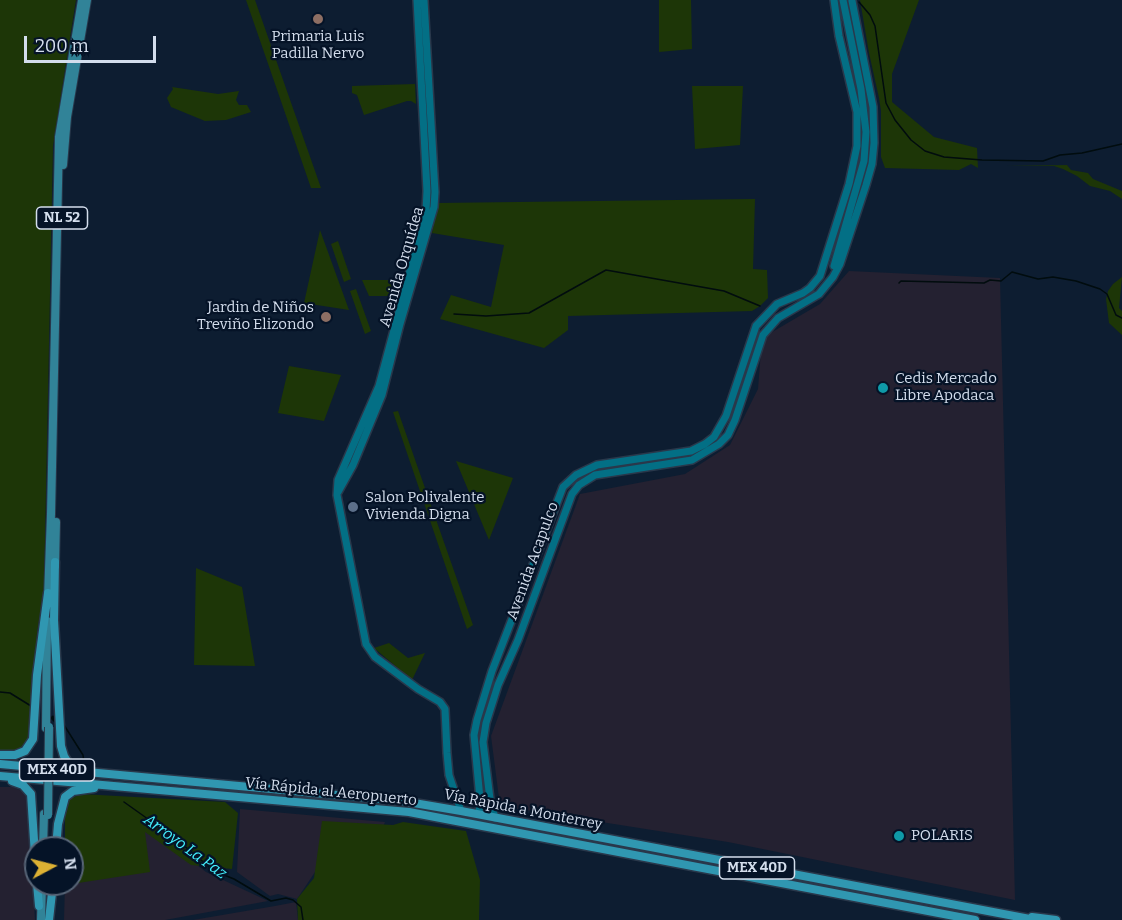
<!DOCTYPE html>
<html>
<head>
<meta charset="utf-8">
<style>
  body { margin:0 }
  #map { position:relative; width:1122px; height:920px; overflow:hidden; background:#0d1d31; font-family:Bitter,serif }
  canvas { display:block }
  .north { position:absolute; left:24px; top:836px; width:60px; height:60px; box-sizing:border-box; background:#051327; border:2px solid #576476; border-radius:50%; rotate:83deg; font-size:16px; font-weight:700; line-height:24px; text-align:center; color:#d3ddec }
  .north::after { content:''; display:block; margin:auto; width:21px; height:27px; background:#ddb133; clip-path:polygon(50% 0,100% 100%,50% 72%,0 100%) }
  .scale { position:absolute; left:24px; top:36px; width:132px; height:27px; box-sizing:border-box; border:3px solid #d3ddec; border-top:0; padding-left:8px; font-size:18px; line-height:21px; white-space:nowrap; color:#d3ddec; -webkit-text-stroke:4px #051327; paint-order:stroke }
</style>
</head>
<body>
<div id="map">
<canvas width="1122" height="920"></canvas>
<div class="north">N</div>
<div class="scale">200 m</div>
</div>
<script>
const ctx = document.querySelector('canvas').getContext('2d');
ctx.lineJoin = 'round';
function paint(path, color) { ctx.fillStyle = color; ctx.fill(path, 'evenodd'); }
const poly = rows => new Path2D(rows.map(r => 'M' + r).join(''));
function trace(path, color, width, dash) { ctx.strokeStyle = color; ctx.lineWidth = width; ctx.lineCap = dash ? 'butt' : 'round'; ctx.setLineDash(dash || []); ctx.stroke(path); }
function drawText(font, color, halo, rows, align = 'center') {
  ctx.font = font + ' Bitter,serif'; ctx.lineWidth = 4.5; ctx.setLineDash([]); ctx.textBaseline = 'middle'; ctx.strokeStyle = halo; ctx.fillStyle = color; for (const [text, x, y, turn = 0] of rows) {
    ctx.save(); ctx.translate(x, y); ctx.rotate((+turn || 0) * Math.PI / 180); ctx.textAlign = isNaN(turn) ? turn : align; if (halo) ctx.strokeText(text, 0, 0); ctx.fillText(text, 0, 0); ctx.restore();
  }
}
const industrial = poly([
  [849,271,1000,278,1015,900,728,842,500,806,491,736,580,494,685,474,730,445,758,389,762,338,820,304],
  [0,787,13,787,22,791,28,798,35,920,0,920],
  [115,802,206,872,268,901,165,920,64,920,65,884,72,884,72,848],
  [240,809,385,822,375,846,315,872,297,899,278,894,270,896,237,872],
  [296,902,298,920,193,920,275,906]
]);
const green = poly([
  [0,0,76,0,53,146,44,589,37,633,30,734,28,742,20,751,0,752],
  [246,0,255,0,321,188,311,188],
  [659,0,691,0,692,49,659,52],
  [860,0,919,0,892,74,892,102,934,137,977,148,978,168,971,164,959,170,885,168,881,157,881,111,879,98,869,53],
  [415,84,416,104,411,101,407,101,364,115,357,95,352,93,352,86],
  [692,86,743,86,740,145,695,149],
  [172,87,218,94,239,91,236,100,239,105,247,105,251,112,226,120,205,121,171,107,167,98,173,89],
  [1067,165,1071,170,1088,173,1093,179,1122,191,1122,199,1110,191,1090,186,1077,176,1063,169,1054,166,1006,166],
  [755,199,753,269,767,270,768,298,760,306,752,311,568,316,568,330,544,348,440,319,451,295,491,307,504,245,432,233,438,203],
  [320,230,349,310,304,303],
  [338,241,351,279,344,282,331,244],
  [1122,277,1119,308,1122,311,1122,335,1109,323,1106,299,1108,291,1113,284],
  [362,280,400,280,396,296,369,296],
  [356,289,371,331,365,334,350,291],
  [289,366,341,375,324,421,278,413],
  [398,411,473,625,467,629,393,412],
  [456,461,513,478,489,540],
  [196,568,242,587,255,666,194,665],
  [389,643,408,658,425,653,412,680,374,648],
  [81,794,225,802,238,813,232,869,191,865,145,832,150,872,65,885,72,884,72,848,65,848,65,801],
  [322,821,393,825,403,822,466,831,480,880,479,920,298,920,297,899,314,878]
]);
const stream = poly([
  [859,2,870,15,875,26,886,103,895,120,911,140,925,151,944,157,982,160,1043,161,1060,155,1082,153,1122,144],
  [899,283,901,281,984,283,990,280,1001,281,1012,272,1038,279,1053,277,1076,281,1100,289,1107,294,1116,315,1122,318],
  [454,314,486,316,529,313,606,270,724,291,760,306],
  [0,692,10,693,31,706],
  [64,725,83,755,84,762],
  [124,802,176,839,214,871,234,879,271,901,286,898,293,900,301,907,303,920]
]);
const canal = poly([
  [53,718,55,720]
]);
const secondary = poly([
  [417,0,427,191,426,211,379,386,338,480,337,495,366,644,375,657,418,689,440,702,445,709,447,753,449,775,461,811],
  [834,266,864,161,866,132,861,89,843,0],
  [338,492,353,465,382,395,400,324,434,207,435,192,424,0],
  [479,814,480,799,474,735,477,720,492,671,563,487,576,475,597,465,691,451,705,444,714,437,726,416,756,326,777,304,803,293,810,288,820,276,849,184,857,146,857,112,839,36,834,0],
  [495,818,490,799,483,742,486,723,498,685,518,640,572,494,579,485,595,475,692,460,719,444,728,435,735,420,763,335,778,318,819,294,833,277,840,264,866,185,872,164,874,143,873,107,852,1]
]);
const primary = poly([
  [63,165,67,117,87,0],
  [55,566,56,522],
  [48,597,51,514,59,137,82,0],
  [46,728,47,621],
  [43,848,44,814],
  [41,920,42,884]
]);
const highway = poly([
  [55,562,54,620,61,746,64,756,69,764,87,768],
  [0,755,15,755,25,751,33,739,37,675,48,593],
  [0,764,402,801,461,811,1035,920],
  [0,776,409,812,975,920],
  [12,781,23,785,31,794,36,871],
  [56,848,58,824,65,797,73,791,94,788],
  [37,884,39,906],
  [1032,917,1056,920],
  [49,920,53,884]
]);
const primaryBridge = poly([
  [48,815,49,727]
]);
const markers = [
  [318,19,6,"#8d6e63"],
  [326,317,6,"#8d6e63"],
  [883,388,6,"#0f9aa8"],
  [353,507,6,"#5c6f8a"],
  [899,836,6,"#0f9aa8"]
];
const shields = [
  [62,218,51],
  [57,770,75],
  [757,868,75]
];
const shieldNames = [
  ["NL 52",62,218],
  ["MEX 40D",57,770],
  ["MEX 40D",757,868]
];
const poiNames = [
  ["Primaria Luis",318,37,"center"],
  ["Padilla Nervo",318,54,"center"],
  ["Jardin de Niños",314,308,"right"],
  ["Treviño Elizondo",314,325,"right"],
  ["Cedis Mercado",895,379],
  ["Libre Apodaca",895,396],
  ["Salon Polivalente",365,498],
  ["Vivienda Digna",365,515],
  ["POLARIS",911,836]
];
const streetNames = [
  ["Avenida Orquídea",402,267,-74],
  ["Avenida Acapulco",533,561,-70],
  ["Vía Rápida al Aeropuerto",331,792,6],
  ["Vía Rápida a Monterrey",523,810,11]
];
const waterNames = [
  ["Arroyo La Paz",185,847,36]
];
paint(industrial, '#242131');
paint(green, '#1d3607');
trace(stream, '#010c0e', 1.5);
trace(canal, '#010c0e', 4.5);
trace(secondary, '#29384b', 10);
trace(primary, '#29384b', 10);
trace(highway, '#29384b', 11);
trace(secondary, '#036f85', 7);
trace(primary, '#318398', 8);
trace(highway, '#3097b1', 8);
trace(primaryBridge, '#29384b', 10, []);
trace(primaryBridge, '#318398', 8);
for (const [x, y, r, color] of markers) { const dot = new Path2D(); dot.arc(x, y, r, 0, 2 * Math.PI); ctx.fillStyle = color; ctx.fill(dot); trace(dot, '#051327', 2); }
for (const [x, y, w] of shields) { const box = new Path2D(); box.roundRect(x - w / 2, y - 11, w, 22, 4.5); ctx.fillStyle = '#051327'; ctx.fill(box); trace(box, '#d3ddec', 1.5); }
drawText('bold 14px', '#d3ddec', null, shieldNames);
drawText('15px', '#d3ddec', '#051327', poiNames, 'left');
drawText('15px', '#d3ddec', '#051327', streetNames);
drawText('italic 16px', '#43edfc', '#051327', waterNames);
</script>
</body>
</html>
